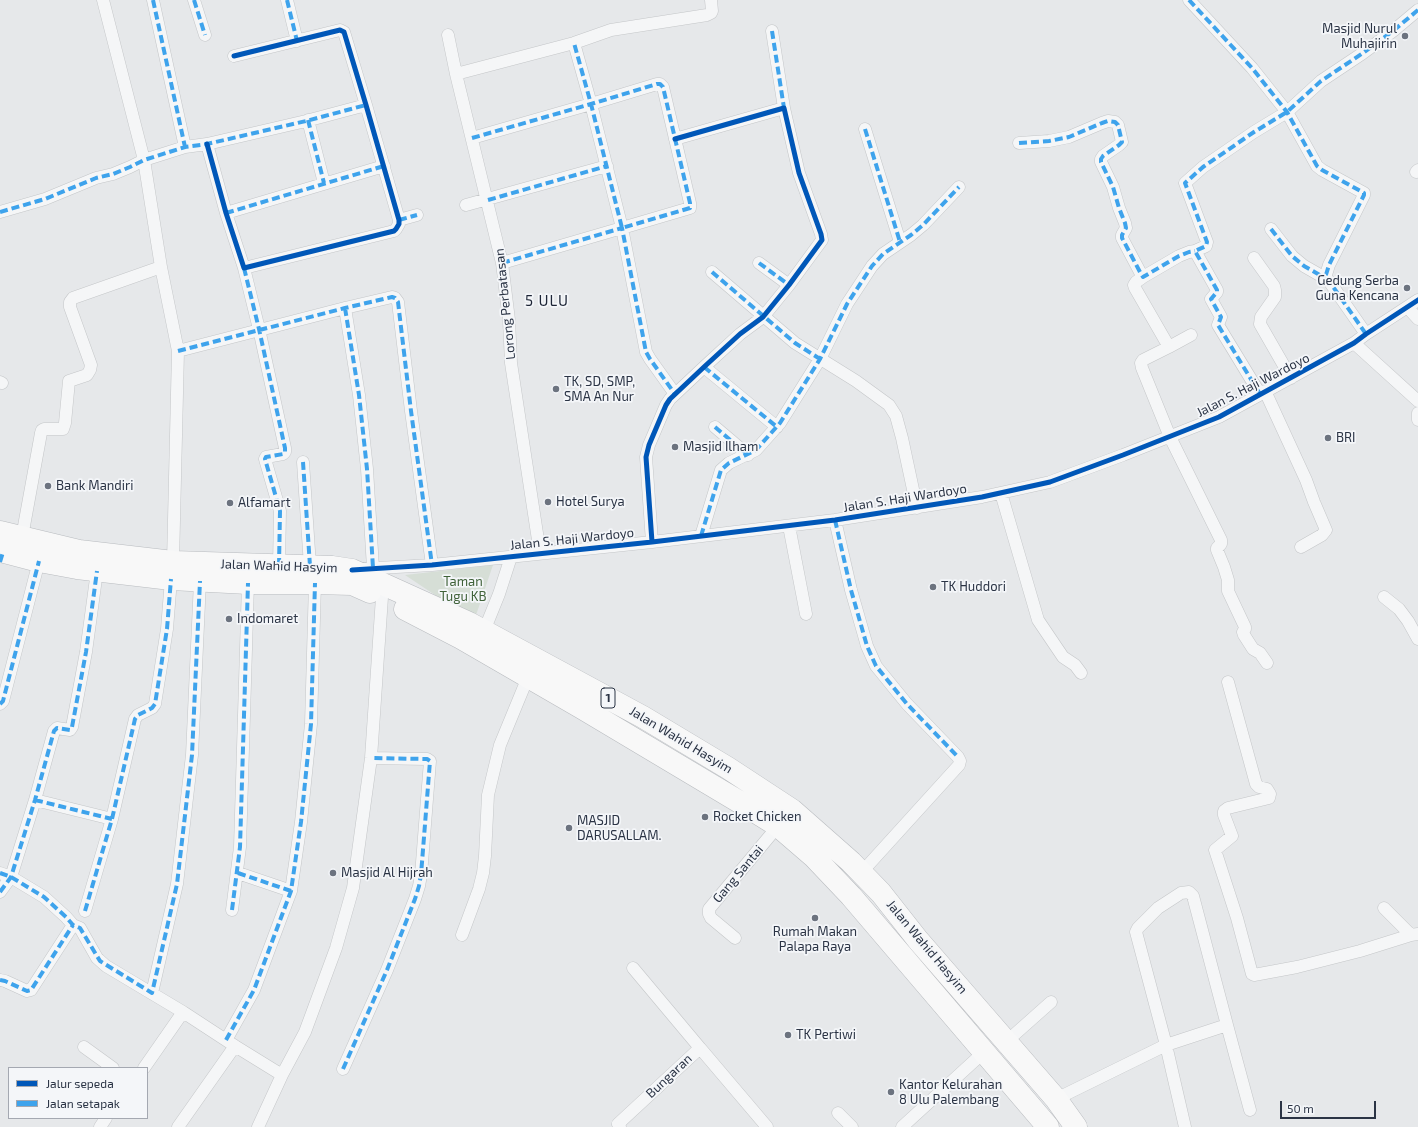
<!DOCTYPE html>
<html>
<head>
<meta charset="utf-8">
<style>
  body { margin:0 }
  #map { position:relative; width:1418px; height:1127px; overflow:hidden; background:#e6e8ea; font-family:"Exo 2",sans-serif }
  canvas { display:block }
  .legend { position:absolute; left:8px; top:1067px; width:140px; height:52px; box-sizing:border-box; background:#f4f6f9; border:1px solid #a4a8b1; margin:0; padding:5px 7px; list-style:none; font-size:12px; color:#2b3445 }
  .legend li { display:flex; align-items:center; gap:8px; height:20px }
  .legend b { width:20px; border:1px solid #a4a8b1 }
  .scale { position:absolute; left:1280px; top:1101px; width:96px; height:18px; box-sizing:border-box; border:2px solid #2b3445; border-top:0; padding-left:5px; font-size:12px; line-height:14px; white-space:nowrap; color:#2b3445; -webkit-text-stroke:3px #f4f6f9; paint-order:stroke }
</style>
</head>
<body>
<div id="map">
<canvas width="1418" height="1127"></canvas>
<ul class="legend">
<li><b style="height:5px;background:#0057b8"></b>Jalur sepeda</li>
<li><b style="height:5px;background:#3ea3ec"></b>Jalan setapak</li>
</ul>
<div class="scale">50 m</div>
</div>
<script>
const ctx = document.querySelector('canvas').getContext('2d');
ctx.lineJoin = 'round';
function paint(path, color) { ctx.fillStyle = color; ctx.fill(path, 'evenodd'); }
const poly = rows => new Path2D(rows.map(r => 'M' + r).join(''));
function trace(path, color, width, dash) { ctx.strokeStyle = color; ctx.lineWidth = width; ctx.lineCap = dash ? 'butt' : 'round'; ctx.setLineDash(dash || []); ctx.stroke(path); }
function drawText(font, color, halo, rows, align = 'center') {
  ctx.font = font + ' "Exo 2",sans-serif'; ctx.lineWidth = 3.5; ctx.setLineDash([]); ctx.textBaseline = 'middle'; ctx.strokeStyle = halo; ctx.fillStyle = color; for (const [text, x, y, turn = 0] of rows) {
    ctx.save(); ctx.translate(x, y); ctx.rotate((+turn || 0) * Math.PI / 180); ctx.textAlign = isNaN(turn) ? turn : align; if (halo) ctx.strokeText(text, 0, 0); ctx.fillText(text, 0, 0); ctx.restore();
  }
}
const green = poly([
  [493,565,474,621,405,575]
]);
const street = poly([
  [103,0,144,160,161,267,178,351,173,562],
  [153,0,185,147],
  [194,0,205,35],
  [287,0,297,41],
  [1189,0,1252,68,1287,112,1317,166,1322,170,1364,193,1364,195,1329,265,1325,278,1329,281,1366,334],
  [772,31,784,108],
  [448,35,456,74,502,263,509,320,511,363,540,553],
  [456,74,574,43,611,30,707,15,711,13,712,11,711,0],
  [308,120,324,183],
  [865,129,900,242],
  [472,138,591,104,657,84,660,84,663,87,690,203,690,208,622,228,591,104,574,43],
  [1019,143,1049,141,1069,137,1102,123,1108,121,1115,122,1118,125,1122,142,1119,145,1103,156,1101,159,1101,162,1113,187,1119,208,1125,223,1126,228,1122,235,1122,238,1140,272,1143,277,1179,256,1189,252,1195,251],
  [207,144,226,213,244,268,394,231,396,229,399,224,399,220,366,105,344,32,340,30,234,56],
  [1416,172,1418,170],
  [466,205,607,166],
  [0,212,45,199,96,178,113,174,130,167,144,160,185,147,207,144,306,121,366,105],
  [226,213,384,166],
  [399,220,417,215],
  [1271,229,1292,256,1304,266,1325,278],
  [1254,258,1274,286,1275,290,1275,297,1261,317,1260,324,1291,378],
  [502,263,622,228,646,352,650,359,675,394],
  [759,263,789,285],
  [244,268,259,329,285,448,285,452,283,454,266,457,265,459,280,511,279,566],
  [712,272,795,343,856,381,889,405,896,416,902,438,917,508],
  [1143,277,1136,282,1134,285,1135,288,1169,347,1143,360,1141,363,1142,368,1170,437,1221,540,1221,544,1217,548,1217,550,1224,567,1228,580,1228,591,1245,627,1245,629,1243,632,1244,635,1253,649,1260,653,1267,663],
  [345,308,359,395,367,469,373,568],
  [1408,308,1418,319],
  [1354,343,1418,401],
  [1169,347,1191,335],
  [178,351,345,308,392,297,395,298,398,302,411,411,432,565],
  [704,367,777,427],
  [0,382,2,383],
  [1265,391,1306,480,1314,502,1326,530,1322,535,1301,547],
  [1260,394,1218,325,1221,317,1211,299,1217,292,1217,290,1195,251,1206,246,1207,242,1185,183,1203,167,1254,132,1287,112,1321,81,1363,53,1393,31,1418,10],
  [1418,413,1418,420],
  [715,427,748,455],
  [303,462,310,566],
  [1001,493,1038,620,1063,657,1075,665,1081,673],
  [835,520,851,590,867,646,876,666,907,704,958,757,960,761,959,765,861,873],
  [789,526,806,614],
  [701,536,721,470,729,463,756,450,780,423,820,359,847,304,872,266,883,254,911,235,923,225,959,187],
  [22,537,41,433,42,430,44,429,63,429,65,423,69,381,87,375,90,370,91,365,70,307,70,302,73,298,161,267],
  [652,542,646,457,649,445,666,405,670,399,704,367,740,334,763,317,789,285,822,240,821,234,799,173,784,108,675,139],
  [360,569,432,565,652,542,835,520,982,497,1050,482,1123,455,1219,417,1354,343,1366,334,1418,300],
  [1384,597,1399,609,1408,621,1418,639],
  [482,636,499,594,511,557],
  [1228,682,1256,784,1259,787,1267,789,1270,794,1269,798,1228,808,1224,811,1224,815,1232,836,1215,850,1237,918,1252,974,1254,975,1297,967,1360,951,1411,935,1418,934],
  [0,704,3,701,39,561],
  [35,800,112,819],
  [0,873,11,877,44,897,66,917,73,925,80,928,97,958,106,966,183,1012,235,1046,282,1075],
  [238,873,291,891],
  [0,892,11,877,35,800,54,731,57,728,70,730,72,727,86,652,97,571],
  [1384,908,1411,935],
  [232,910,240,847,248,583],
  [85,911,112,819,135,719,138,715,152,708,155,704,167,629,171,579],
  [462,935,479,889,483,873,485,856,488,795,500,745,528,677],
  [735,938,711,918,709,914,709,909,778,826],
  [633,968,700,1048],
  [0,980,5,981,27,991,31,990,73,925],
  [152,993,177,884,192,755,200,581],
  [226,1040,254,990,291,891,301,822,311,724,315,583],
  [1006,1042,1051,1002],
  [84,1047,113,1068],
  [144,1068,183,1012],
  [343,1069,387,970,415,899,419,886,421,875,430,761,427,759,371,758],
  [1056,1099,1166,1045,1136,932,1138,928,1158,908,1181,893,1189,892,1193,896,1227,1025],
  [838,1113,852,1127],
  [100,1127,106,1118],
  [178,1127,235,1046],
  [258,1127,282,1075,305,1032,336,948,353,888,371,758,382,597],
  [620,1127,618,1124,700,1048,767,1127],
  [902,1127,984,1052],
  [1185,1127,1166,1045,1227,1025,1250,1110]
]);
const highway = poly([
  [0,532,79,551,173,562,332,567,352,570,469,623,643,717,728,768,792,810,851,862,881,893,918,940,1056,1099,1076,1127],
  [0,551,39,561,77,568,171,579,248,583,315,583,352,584,370,592],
  [405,609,461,638,582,708,738,801,778,826,814,857,851,896,1048,1127]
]);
const quiet = poly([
  [153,0,185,147],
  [194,0,205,35],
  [287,0,297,41],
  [1189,0,1252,68,1287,112,1317,166,1322,170,1364,193,1364,195,1329,265,1325,278,1329,281,1366,334],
  [772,31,784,108],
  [308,120,324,183],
  [865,129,900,242],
  [472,138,591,104,657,84,660,84,663,87,690,203,690,208,622,228,591,104,574,43],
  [1019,143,1049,141,1069,137,1102,123,1108,121,1115,122,1118,125,1122,142,1119,145,1103,156,1101,159,1101,162,1113,187,1119,208,1125,223,1126,228,1122,235,1122,238,1140,272,1143,277,1179,256,1189,252,1195,251],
  [488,200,607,166],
  [0,212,45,199,96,178,113,174,130,167,144,160,185,147,207,144,306,121,366,105],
  [226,213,384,166],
  [399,220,417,215],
  [1271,229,1292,256,1304,266,1325,278],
  [502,263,622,228,646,352,650,359,675,394,678,391],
  [759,263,789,285],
  [244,268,259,329,285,448,285,452,283,454,266,457,265,459,280,511,279,566],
  [712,272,795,343,820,359],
  [345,308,359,395,367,469,373,568],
  [178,351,345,308,392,297,395,298,398,302,411,411,432,565],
  [704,367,777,427],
  [1260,394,1218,325,1221,317,1211,299,1217,292,1217,290,1195,251,1206,246,1207,242,1185,183,1203,167,1254,132,1287,112,1321,81,1363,53,1393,31,1418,10],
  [715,427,748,455],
  [303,462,310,566],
  [835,520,851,590,867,646,876,666,907,704,958,757],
  [701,536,721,470,729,463,756,450,780,423,820,359,847,304,872,266,883,254,911,235,923,225,959,187],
  [0,562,3,552],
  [0,704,3,701,39,561],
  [35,800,112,819],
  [0,873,11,877,44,897,66,917,73,925,80,928,100,961,152,993,177,884,192,755,200,581],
  [238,873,291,891],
  [0,892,11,877,35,800,54,731,57,728,70,730,72,727,86,652,97,571],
  [232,910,240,847,248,583],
  [85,911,112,819,135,719,138,715,152,708,155,704,167,629,171,579],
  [0,980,5,981,27,991,31,990,73,925],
  [226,1040,254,990,291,891,301,822,311,724,315,583],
  [343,1069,387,970,415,899,419,886,421,875,430,761,427,759,371,758]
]);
const cycleway = poly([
  [207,144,226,213,244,268,394,231,396,229,399,224,399,220,366,105,344,32,340,30,234,56],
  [652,542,646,457,649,445,666,405,670,399,704,367,740,334,763,317,789,285,822,240,821,234,799,173,784,108,675,139],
  [352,570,432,565,652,542,835,520,982,497,1050,482,1123,455,1219,417,1354,343,1366,334,1418,300]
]);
const markers = [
  [1405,36,4,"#6c737f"],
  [1407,288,4,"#6c737f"],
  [556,389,4,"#6c737f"],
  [1328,438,4,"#6c737f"],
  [675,447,4,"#6c737f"],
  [48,486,4,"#6c737f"],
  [548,502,4,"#6c737f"],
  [230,503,4,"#6c737f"],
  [933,587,4,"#6c737f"],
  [229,619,4,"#6c737f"],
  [705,817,4,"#6c737f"],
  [569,828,4,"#6c737f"],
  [333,873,4,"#6c737f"],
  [815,918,4,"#6c737f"],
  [788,1035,4,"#6c737f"],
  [891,1092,4,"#6c737f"]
];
const shields = [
  [608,698,14]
];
const shieldNames = [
  ["1",608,698]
];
const poiNames = [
  ["Masjid Nurul",1397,29,"right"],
  ["Muhajirin",1397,44,"right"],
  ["Gedung Serba",1399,281,"right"],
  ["Guna Kencana",1399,296,"right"],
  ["TK, SD, SMP,",564,382],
  ["SMA An Nur",564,397],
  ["BRI",1336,438],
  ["Masjid Ilham",683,447],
  ["Bank Mandiri",56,486],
  ["Hotel Surya",556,502],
  ["Alfamart",238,503],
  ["TK Huddori",941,587],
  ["Indomaret",237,619],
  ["Rocket Chicken",713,817],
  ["MASJID",577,821],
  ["DARUSALLAM.",577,836],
  ["Masjid Al Hijrah",341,873],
  ["Rumah Makan",815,932,"center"],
  ["Palapa Raya",815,947,"center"],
  ["TK Pertiwi",796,1035],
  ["Kantor Kelurahan",899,1085],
  ["8 Ulu Palembang",899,1100]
];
const streetNames = [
  ["Lorong Perbatasan",505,304,-96],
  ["Jalan S. Haji Wardoyo",1253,385,-27],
  ["Jalan S. Haji Wardoyo",905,498,-9],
  ["Jalan S. Haji Wardoyo",572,539,-6],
  ["Jalan Wahid Hasyim",279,566,2],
  ["Jalan Wahid Hasyim",681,740,31],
  ["Gang Santai",738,874,-50],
  ["Jalan Wahid Hasyim",927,947,50],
  ["Bungaran",669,1076,-43]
];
const parkNames = [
  ["Taman",463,582],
  ["Tugu KB",463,597]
];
const quarterNames = [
  ["5 ULU",547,301]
];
paint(green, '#d6ded6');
trace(street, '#c4c6c8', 13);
trace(highway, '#b8bbbf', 23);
trace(street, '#f5f6f7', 12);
trace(highway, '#f8f8f8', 22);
trace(quiet, '#3ea3ec', 4, [8, 4]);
trace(cycleway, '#0057b8', 5);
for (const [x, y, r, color] of markers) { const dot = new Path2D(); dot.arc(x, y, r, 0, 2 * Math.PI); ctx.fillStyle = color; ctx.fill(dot); trace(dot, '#f4f6f9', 1.5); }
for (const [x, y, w] of shields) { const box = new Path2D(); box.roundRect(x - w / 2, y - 10, w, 20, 3); ctx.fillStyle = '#f4f6f9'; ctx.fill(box); trace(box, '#2b3445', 1); }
drawText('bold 12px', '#2b3445', null, shieldNames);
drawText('13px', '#2b3445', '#f4f6f9', poiNames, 'left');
drawText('13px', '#2b3445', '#f4f6f9', streetNames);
drawText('13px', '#3f6138', '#f4f6f9', parkNames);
ctx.letterSpacing = '1px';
drawText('15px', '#1d2536', '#f4f6f9', quarterNames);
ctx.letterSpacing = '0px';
</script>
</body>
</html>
